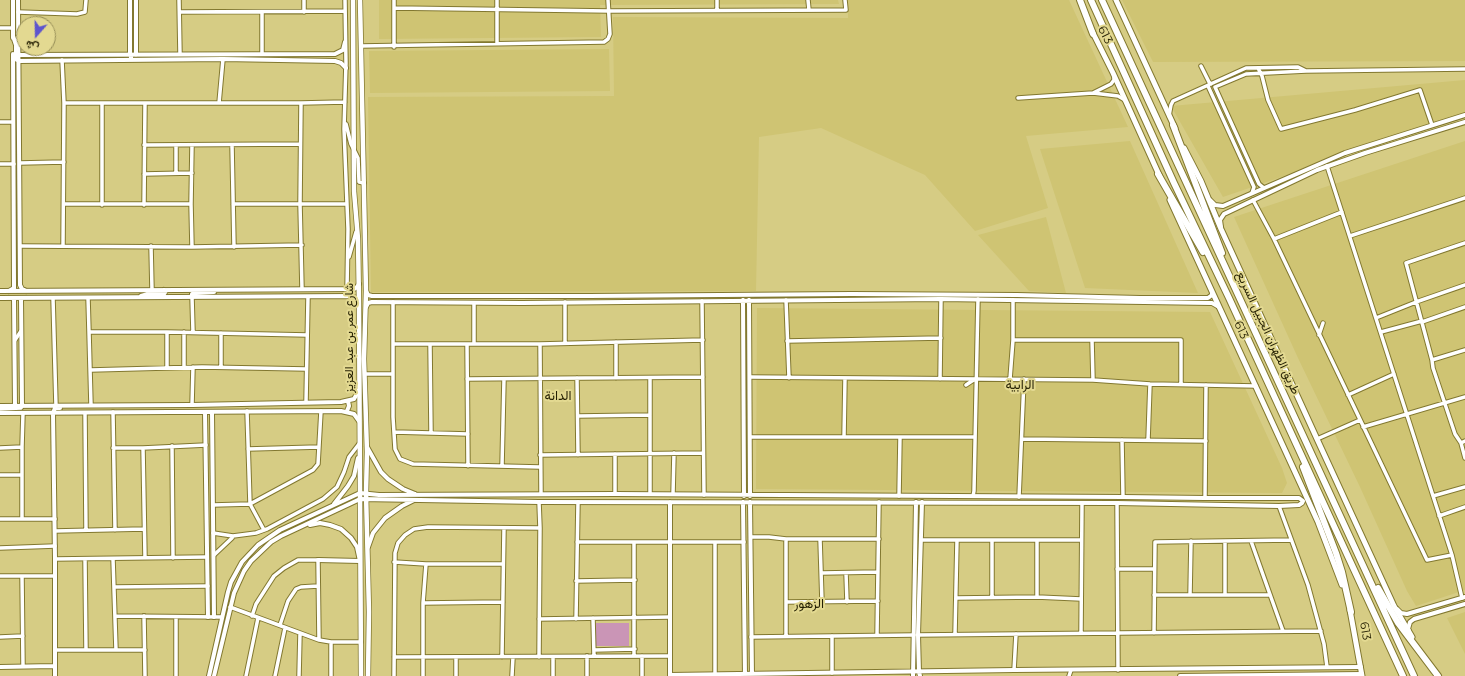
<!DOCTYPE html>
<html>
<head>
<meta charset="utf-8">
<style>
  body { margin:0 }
  #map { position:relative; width:1465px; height:676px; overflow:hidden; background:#d6cc84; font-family:Montserrat,Vazirmatn,sans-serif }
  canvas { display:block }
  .north { position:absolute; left:16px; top:16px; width:40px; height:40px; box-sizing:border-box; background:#e3d991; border:1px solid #978f58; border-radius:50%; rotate:200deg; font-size:11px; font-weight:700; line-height:16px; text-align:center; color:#241f02 }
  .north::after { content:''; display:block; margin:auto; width:14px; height:18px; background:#5e55cd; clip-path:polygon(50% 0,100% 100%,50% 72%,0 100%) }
</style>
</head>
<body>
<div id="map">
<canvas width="1465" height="676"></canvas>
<div class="north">ش</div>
</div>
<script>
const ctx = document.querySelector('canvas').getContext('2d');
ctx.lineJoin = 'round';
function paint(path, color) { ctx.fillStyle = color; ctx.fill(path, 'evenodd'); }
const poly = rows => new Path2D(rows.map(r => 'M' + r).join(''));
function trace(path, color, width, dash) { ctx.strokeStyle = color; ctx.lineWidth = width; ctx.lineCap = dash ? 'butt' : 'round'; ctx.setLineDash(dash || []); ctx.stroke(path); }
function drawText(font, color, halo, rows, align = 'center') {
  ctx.font = font + ' Montserrat,Vazirmatn,sans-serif'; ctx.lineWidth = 4; ctx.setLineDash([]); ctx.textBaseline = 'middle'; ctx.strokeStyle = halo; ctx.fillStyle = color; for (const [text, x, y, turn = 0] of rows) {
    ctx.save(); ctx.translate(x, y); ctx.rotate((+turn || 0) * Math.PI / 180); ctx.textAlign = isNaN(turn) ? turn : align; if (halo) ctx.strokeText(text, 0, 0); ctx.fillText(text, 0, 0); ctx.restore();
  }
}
const built = poly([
  [379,0,838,0,839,4,600,5,601,37,379,39],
  [848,0,1069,0,1128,127,1026,136,1048,208,975,231,925,175,821,128,759,137,756,291,371,292,368,97,614,96,613,17,848,18],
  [1122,0,1465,0,1465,61,1153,62],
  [609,49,610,91,370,93,369,51],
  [1465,80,1465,114,1223,197,1171,106],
  [1130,141,1198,293,1085,288,1040,149],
  [1465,141,1465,590,1416,606,1407,591,1360,487,1298,358,1234,217],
  [1046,217,1066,293,1029,291,978,235],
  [757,308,1210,312,1282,468,1287,483,1282,493,756,489],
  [1465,612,1465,654,1447,618]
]);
const green = poly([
  [596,623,629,623,629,646,596,646]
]);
const minor = poly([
  [179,0,180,54],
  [304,0,304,12],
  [345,0,346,63,344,129,348,229,347,289,351,296],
  [497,0,497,43],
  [808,0,809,10],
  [394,8,609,11,846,10,845,0],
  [717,10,717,0],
  [18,12,77,14,85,12,86,0],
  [180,12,345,11],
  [0,28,13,28],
  [361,46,604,42,608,39,610,34,608,0],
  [394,47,394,0],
  [262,54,262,12],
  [62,60,64,103,63,246],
  [1201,66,1209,82,1211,84],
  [1258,68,1262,76,1268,100,1281,129,1355,110,1420,90,1432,125],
  [1114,76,1114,80,1111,84,1093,93,1118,96,1125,100],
  [1208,86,1254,187,1252,193],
  [1018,98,1093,93],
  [64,103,301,103,345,102],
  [102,103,102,205],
  [219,103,223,59],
  [301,103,300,204,302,289],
  [1169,116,1171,105,1173,101,1246,68,1298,67,1306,71],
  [0,122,13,122],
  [346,124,351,144,358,158,359,182,364,183],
  [144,145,300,144],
  [176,145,176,173],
  [232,145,234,247],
  [20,163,64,162],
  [0,164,14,164],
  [1327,166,1452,555,1462,598],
  [144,174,192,173],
  [1264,188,1259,184,1215,87,1246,74,1306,71,1465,69],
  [1253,200,1274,239,1427,560,1452,555],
  [64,204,191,204],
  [233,204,347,204],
  [144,205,145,103],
  [1350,236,1465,198],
  [1274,239,1342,212],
  [1465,243,1406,263,1432,360,1465,350],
  [20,246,192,247,302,245],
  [151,246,152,290],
  [192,247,191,204,192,145],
  [349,257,356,232],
  [192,297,193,332],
  [53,298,56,406],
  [88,298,89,332],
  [786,300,789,378],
  [702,301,704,495],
  [393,302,393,417,395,449,400,459,413,464,540,467],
  [565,302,565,343],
  [474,303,474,344],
  [1376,318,1416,302,1465,285],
  [1422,322,1465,307],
  [167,332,167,367],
  [1381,332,1422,321],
  [1319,335,1323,323],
  [15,340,21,331],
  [1013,340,1181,340,1181,384],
  [1092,340,1093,380],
  [787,341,941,338],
  [616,342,616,378],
  [393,344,540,344,703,340],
  [430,344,431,433],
  [467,344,468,466],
  [540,344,541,494],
  [1432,360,1433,368,1455,434,1461,443],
  [184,367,184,332],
  [221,367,221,333],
  [91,370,202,367,306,369],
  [365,374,393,374],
  [750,377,1093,380,1150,384,1256,386],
  [577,378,578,455],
  [467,379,703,377],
  [940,379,941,299],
  [1010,379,1013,340,1013,300],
  [966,385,975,379],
  [1348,395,1394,374],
  [306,402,308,297],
  [91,405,89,332,167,332,307,335],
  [192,405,193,367],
  [0,409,21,408,22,406],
  [247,411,250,504,264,530],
  [113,412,115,530],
  [85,413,86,530],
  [578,416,650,415],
  [1363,427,1465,397],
  [394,432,468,434],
  [750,437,975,437],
  [844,437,845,378],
  [1022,439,1206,441],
  [1317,439,1360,420],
  [1122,440,1123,497],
  [1148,440,1150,384],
  [1465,441,1461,443,1465,458],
  [172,446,173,558],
  [22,447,23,413],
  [0,448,22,447,22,519],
  [113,448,143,448,206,445],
  [143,448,145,558],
  [248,449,319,447],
  [540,455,703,453],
  [502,466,504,379],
  [0,475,22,475],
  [615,494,615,454],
  [650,494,650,378],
  [673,494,674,453],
  [899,496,900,437],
  [973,496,974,491,978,299],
  [1433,496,1465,487],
  [1019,497,1024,379],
  [1205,498,1206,385],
  [1117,503,1118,670],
  [213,505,250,504,313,470,318,464,321,411],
  [1279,506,1308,585,1324,644,1327,667],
  [1439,516,1465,507],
  [0,519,55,519],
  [55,531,144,529],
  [213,533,233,536,256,533,267,529,323,499,337,487,344,472,349,457,359,444],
  [751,537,769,537,786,539,879,539],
  [820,539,822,602],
  [921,540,1081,540],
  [992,540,992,597],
  [1225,541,1225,595],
  [1251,541,1283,631],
  [577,542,744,542],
  [634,542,634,656],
  [0,548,55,546],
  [214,555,232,538,233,536],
  [55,559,207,557],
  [85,559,86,650],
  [113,559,116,650],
  [394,562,426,564,503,564],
  [1117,569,1154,569],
  [822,573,878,572],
  [846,573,847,602],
  [0,576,55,576],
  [22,576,23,666],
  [576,581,635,580],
  [114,587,208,586],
  [1154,595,1270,595],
  [1190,595,1191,541],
  [1037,597,1037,540],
  [956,598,1037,597,1081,599],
  [786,602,878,601],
  [423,603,503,602],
  [230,607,319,640,331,642,361,642],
  [115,616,222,617],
  [144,616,145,676],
  [252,616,256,604,274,576,284,568,298,560,318,560,319,640],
  [176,617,176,676],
  [593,618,594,656],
  [539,619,670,617],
  [576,619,578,502],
  [280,625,288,601,296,589,301,587,318,586],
  [1081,633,1082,503],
  [1154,633,1155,542,1291,540],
  [955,634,957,540],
  [877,635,879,502],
  [918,635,1321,631],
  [786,636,786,539],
  [832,636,832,673],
  [0,637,23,636],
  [751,637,914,635],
  [331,642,331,676],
  [55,650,145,650],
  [594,650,635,649],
  [587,656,587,676],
  [642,656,642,676],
  [394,657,670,656],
  [502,657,504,528],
  [539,657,540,528,539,502],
  [1014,670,1016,634],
  [715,675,715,542],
  [246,676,258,618],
  [275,676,285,628],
  [299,676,300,633],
  [394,676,395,553,398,543,405,535,414,529,428,527,540,528],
  [423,676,423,603,426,564],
  [456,676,456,657],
  [512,676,513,657],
  [553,676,553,657],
  [1069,676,1071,670]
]);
const tertiary = poly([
  [13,0,13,38],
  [18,0,20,285,22,289,26,291],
  [130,0,130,54,131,57],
  [13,36,16,45,16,58,17,60,19,61,223,59,335,61,341,63,346,68],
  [19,55,335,54,343,50,345,42],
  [136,55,136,0],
  [1210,200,1215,205,1223,206,1345,153,1465,115],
  [1221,227,1220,220,1224,214,1317,170,1365,153,1465,122],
  [0,291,354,289,357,287,359,284],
  [9,291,14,288,14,284,13,54],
  [366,291,368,295,372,296,589,296,852,294,1017,295,1140,298,1208,298,1212,295,1212,292],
  [141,296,148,294,164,294,166,291,164,290],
  [192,297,192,294,194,293,214,292],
  [0,298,351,296,356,298,359,303],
  [14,298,15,406],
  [21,298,22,406],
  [743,300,744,496],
  [749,300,750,496],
  [366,307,368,303,372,302,522,303,941,299,1212,303,1219,307],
  [0,406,192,405,341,402,354,399,359,390],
  [347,411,349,406,348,401],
  [205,412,208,617],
  [212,412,214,617],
  [0,413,341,411,354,414,359,421],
  [367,447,381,472,388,479,403,489,415,494],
  [743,502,745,676],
  [750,502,752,676],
  [334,504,348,486,354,476,358,458],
  [310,525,320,523,330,525,341,529,351,538,357,547,360,561,318,560],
  [368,547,373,533,385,518,402,506,414,500],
  [1397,609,1401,613,1407,614,1465,597],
  [1409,631,1408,629,1410,622,1414,619,1465,604],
  [0,667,54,666],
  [670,675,1014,670,1361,667],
  [55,676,55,559,53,413,55,408,60,408],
  [209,676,228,592,231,582,242,562,258,545,280,530,360,493,379,495,615,494,1123,497,1205,498,1299,498,1303,501,1302,503,1299,505,1279,506,1117,503,539,502,360,499,281,536,271,542,251,561,244,571,234,593,214,676],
  [670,676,670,502],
  [913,676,916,502],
  [920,676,919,672,918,635,922,502],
  [1180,676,1362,674]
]);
const secondary = poly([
  [353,0,354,191,358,239,359,303,361,676],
  [360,0,366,291,364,359,367,452,366,493,369,612,368,676]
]);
const primary = poly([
  [1116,0,1175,128],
  [1092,31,1113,73,1160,177],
  [1184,148,1201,181,1221,229,1317,439,1394,606,1412,637],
  [1170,200,1318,522,1342,585],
  [1350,610,1362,676]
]);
const motorway = poly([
  [1080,0,1093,34],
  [1091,0,1174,183,1229,298,1403,676],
  [1102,0,1414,676],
  [1173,125,1222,253],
  [1158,174,1203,252],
  [1303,467,1336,553,1342,572,1351,612],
  [1378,588,1398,623,1438,676]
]);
const streetNames = [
  ["613",1105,35,64],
  ["613",1241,330,65],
  ["طريق الظهران الجبيل السريع",1268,333,65],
  ["شارع عمر بن عبد العزيز",349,338,-90],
  ["613",1365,631,80]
];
const neighbourhoodNames = [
  ["الرابية",1020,385],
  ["الدانة",558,396],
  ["الزهور",809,604]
];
paint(built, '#cfc473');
paint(green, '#ca95b6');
trace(minor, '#827830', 5.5);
trace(tertiary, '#827830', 6);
trace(secondary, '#827830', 6);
trace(primary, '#827830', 7);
trace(motorway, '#827830', 8);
trace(minor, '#fff', 3.5);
trace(tertiary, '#fff', 4);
trace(secondary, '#fff', 4.5);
trace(primary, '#fff', 5);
trace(motorway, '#fff', 6);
drawText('12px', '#241f02', '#e3d991', streetNames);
drawText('13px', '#241f02', '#e3d991', neighbourhoodNames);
</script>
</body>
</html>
